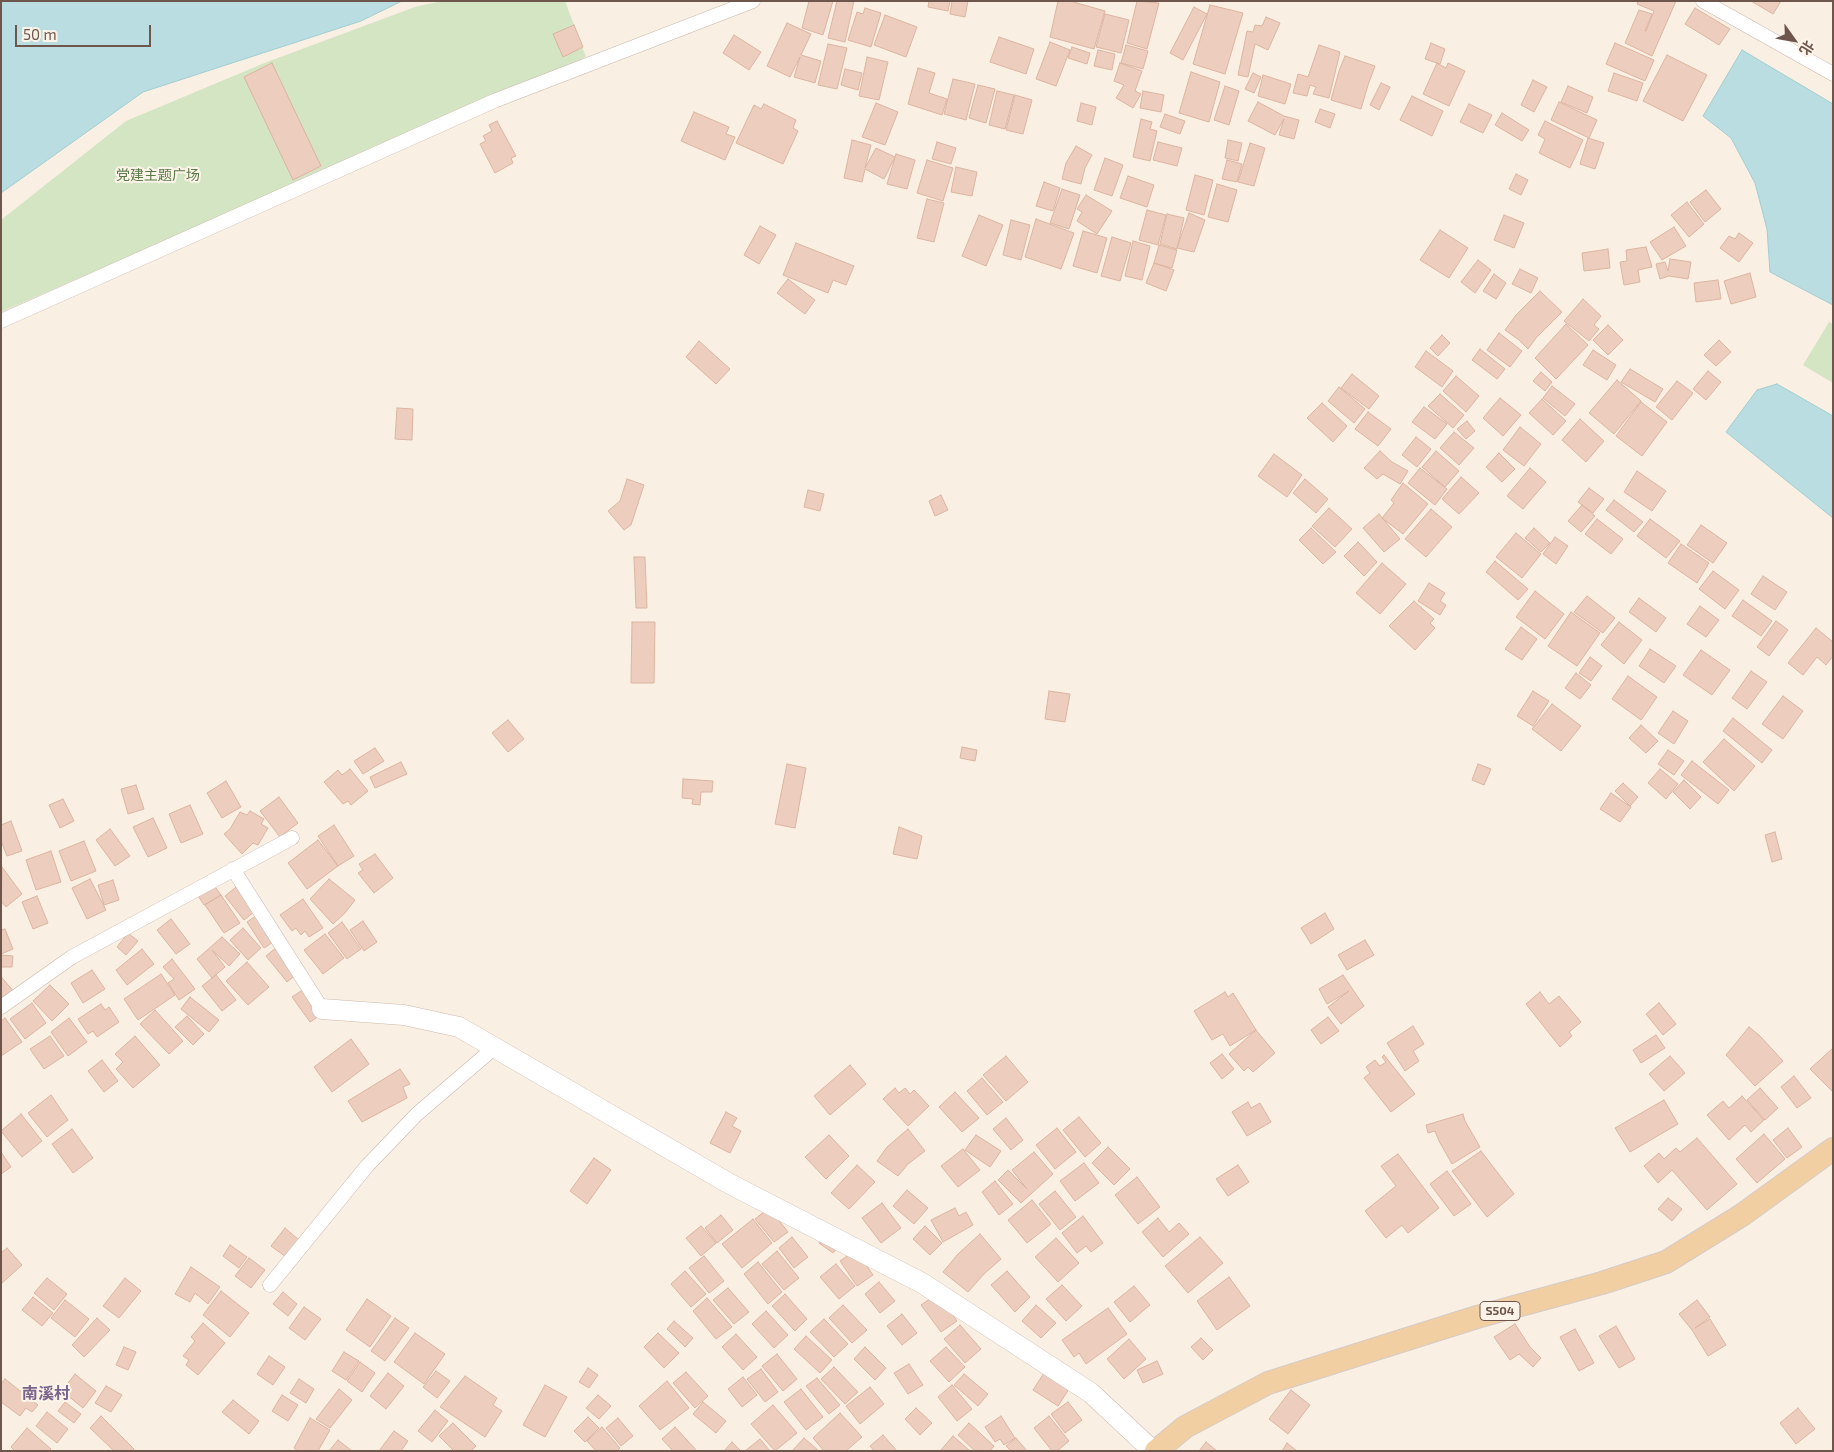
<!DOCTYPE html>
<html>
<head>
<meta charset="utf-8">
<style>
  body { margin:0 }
  #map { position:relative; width:1834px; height:1452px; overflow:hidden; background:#f9efe3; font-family:"Exo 2","Noto Sans SC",sans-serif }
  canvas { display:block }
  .frame { position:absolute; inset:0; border:2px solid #6f564c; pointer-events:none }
  .north { position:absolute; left:1769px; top:15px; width:50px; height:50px; -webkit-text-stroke:4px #fdf4e9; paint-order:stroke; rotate:122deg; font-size:14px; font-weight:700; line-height:20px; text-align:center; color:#6f564c }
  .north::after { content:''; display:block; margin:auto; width:18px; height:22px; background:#6f564c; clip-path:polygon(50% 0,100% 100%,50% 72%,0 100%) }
  .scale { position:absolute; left:15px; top:25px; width:136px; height:22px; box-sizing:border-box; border:2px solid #6f564c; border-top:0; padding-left:6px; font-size:15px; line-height:18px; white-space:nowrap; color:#6f564c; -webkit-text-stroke:4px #fdf4e9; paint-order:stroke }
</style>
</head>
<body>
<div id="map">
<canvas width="1834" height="1452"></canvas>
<div class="frame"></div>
<div class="north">北</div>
<div class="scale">50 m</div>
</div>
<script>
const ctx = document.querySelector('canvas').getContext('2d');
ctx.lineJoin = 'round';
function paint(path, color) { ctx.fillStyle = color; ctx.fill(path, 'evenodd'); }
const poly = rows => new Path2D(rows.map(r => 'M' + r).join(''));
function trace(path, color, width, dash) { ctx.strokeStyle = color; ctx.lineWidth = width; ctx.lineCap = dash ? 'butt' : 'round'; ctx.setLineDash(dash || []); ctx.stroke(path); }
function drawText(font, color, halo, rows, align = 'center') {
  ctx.font = font + ' "Exo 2","Noto Sans SC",sans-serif'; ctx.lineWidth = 4; ctx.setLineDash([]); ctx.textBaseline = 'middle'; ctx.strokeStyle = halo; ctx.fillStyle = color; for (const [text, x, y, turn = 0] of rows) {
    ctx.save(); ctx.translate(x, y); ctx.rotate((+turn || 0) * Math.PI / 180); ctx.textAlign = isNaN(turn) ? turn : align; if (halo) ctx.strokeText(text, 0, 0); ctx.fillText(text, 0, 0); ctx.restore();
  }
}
const green = poly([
  [442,1,565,1,586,57,1,312,1,220,126,121,267,62,415,7],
  [1829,322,1833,324,1833,383,1803,365]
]);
const water = poly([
  [1,1,402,1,361,21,143,92,1,193,1,1],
  [1742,50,1833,104,1833,305,1770,272,1767,229,1755,183,1731,138,1703,116,1742,50],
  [1777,384,1833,416,1833,518,1726,432,1757,390,1777,384]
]);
const building = poly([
  [809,1,833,1,823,35,802,28,809,1],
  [837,1,854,1,845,42,828,38,837,1],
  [929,1,950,1,948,11,928,7,929,1],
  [952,1,968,1,965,17,950,14,952,1],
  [1058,1,1070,1,1105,11,1094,49,1050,37,1058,1],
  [1137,1,1159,3,1147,49,1127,43,1137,1],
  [1638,1,1676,1,1652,56,1625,43,1639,10,1652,14,1645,31,1646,31,1654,11,1637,4,1638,1],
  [1751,1,1781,1,1773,14,1751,1],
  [1210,5,1243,13,1225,74,1193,64,1210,5],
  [1194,7,1207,14,1183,60,1170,53,1194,7],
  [865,8,881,13,871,47,848,40,857,12,863,14,865,8],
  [1695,8,1730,29,1719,45,1685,24,1695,8],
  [1105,14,1129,20,1121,53,1096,47,1105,14],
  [885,15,917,27,906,57,874,45,885,15],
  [1266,17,1280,23,1268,50,1255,44,1248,77,1238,75,1247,31,1253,32,1255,25,1262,26,1266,17],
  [787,23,811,34,801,55,821,61,815,83,794,77,800,57,790,77,767,66,787,23],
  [574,25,583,47,563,57,553,34,574,25],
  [734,35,761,52,749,70,723,53,734,35],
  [999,37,1034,49,1026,74,990,62,999,37],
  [1050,42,1070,50,1056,86,1036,79,1050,42],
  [1431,43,1445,49,1440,64,1425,59,1431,43],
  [1615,43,1654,60,1645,81,1606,64,1615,43],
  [828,44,847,48,837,89,818,85,828,44],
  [1126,45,1148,51,1143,69,1121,63,1126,45],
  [1319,45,1340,52,1329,98,1313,94,1316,87,1310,85,1307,96,1293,93,1298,74,1308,77,1319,45],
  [1072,47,1090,53,1087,64,1068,58,1072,47],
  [1098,50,1115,54,1112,70,1094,66,1098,50],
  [1667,55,1707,75,1683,121,1643,101,1667,55],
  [1345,56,1375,66,1368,85,1361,109,1331,100,1339,71,1345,56],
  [867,57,888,62,879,100,859,96,867,57],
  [272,63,321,166,293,180,244,77,272,63],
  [1120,63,1142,71,1135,91,1141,94,1133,108,1116,98,1124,85,1114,81,1120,63],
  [1437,63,1446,68,1448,63,1465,71,1449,106,1423,94,1437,63],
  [918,68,935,73,929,93,947,99,942,115,908,104,918,68],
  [845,69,862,73,858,90,841,85,845,69],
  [1191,72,1220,82,1209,122,1179,113,1191,72],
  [1253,73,1261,77,1254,93,1245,89,1253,73],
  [1614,73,1643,83,1637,101,1608,91,1614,73],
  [1263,75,1291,84,1285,104,1258,96,1263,75],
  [953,79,975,84,966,120,944,114,953,79],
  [1533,80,1547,87,1534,112,1521,105,1533,80],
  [1381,83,1390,87,1379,110,1370,105,1381,83],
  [978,85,995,89,986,123,969,118,978,85],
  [1225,86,1239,91,1229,125,1214,120,1225,86],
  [1568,86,1593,97,1587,113,1561,102,1568,86],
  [997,91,1014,95,1005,129,989,125,997,91],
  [1143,91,1164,95,1161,112,1140,108,1143,91],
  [1015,95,1032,100,1023,134,1006,130,1015,95],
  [1412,96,1443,111,1432,136,1400,120,1412,96],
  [1258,102,1284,116,1299,120,1294,139,1279,135,1284,119,1275,135,1248,121,1258,102],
  [1559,102,1597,120,1589,138,1551,120,1559,102],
  [876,103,898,112,885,145,862,137,876,103],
  [1081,103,1096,107,1092,125,1077,121,1081,103],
  [764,104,796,120,793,128,798,131,783,164,736,143,754,105,761,109,764,104],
  [1469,104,1492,115,1483,133,1460,122,1469,104],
  [1320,109,1335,114,1330,128,1315,122,1320,109],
  [694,112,729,127,726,134,735,137,725,160,681,141,694,112],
  [1502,113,1529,130,1522,141,1495,125,1502,113],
  [1165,114,1185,121,1180,134,1160,127,1165,114],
  [1141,119,1152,122,1150,129,1157,131,1150,161,1133,157,1141,119],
  [497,121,516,156,511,158,513,163,495,173,480,144,486,141,483,136,492,131,489,125,497,121],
  [1545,121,1583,140,1570,168,1539,153,1545,139,1538,135,1545,121],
  [1588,138,1604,143,1595,169,1580,164,1588,138],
  [852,140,871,145,865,168,876,148,895,157,884,179,865,169,862,182,844,178,852,140],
  [1228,140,1242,143,1238,161,1225,158,1228,140],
  [937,142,956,148,951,164,932,159,937,142],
  [1158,142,1182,148,1177,166,1153,160,1158,142],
  [1250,143,1265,148,1254,186,1238,182,1250,143],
  [1076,146,1092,155,1085,168,1081,184,1062,179,1066,163,1076,146],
  [896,154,915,160,907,189,887,184,896,154],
  [1105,158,1123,165,1112,196,1094,190,1105,158],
  [927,160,953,168,943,201,917,193,927,160],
  [1227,160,1242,164,1237,182,1222,179,1227,160],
  [956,167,977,172,972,196,951,192,956,167],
  [1516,174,1528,180,1521,195,1509,189,1516,174],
  [1195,175,1213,180,1204,215,1186,210,1195,175],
  [1128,176,1154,185,1147,207,1120,198,1128,176],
  [1044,182,1060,188,1053,211,1036,206,1044,182],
  [1217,184,1237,190,1228,222,1208,217,1217,184],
  [1062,189,1080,195,1069,229,1050,223,1062,189],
  [1706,190,1721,209,1705,222,1690,202,1706,190],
  [1086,195,1112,211,1097,234,1077,221,1082,212,1077,209,1086,195],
  [927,199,944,203,934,242,917,238,927,199],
  [1687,202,1704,224,1689,237,1671,215,1687,202],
  [1147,210,1166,215,1158,245,1139,240,1147,210],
  [1189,213,1205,220,1194,252,1177,248,1189,213],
  [1167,214,1184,218,1177,249,1160,244,1167,214],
  [979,215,1003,225,986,266,962,256,979,215],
  [1504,215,1524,223,1514,248,1494,240,1504,215],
  [1036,219,1074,233,1061,269,1025,257,1036,219],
  [1011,220,1030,225,1021,260,1003,255,1011,220],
  [760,226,776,235,759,264,744,255,760,226],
  [1674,227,1686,246,1662,260,1650,242,1674,227],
  [1440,230,1468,248,1449,278,1420,260,1440,230],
  [1083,231,1107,238,1097,273,1073,266,1083,231],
  [1739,233,1753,243,1739,262,1720,248,1729,236,1735,239,1739,233],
  [1112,237,1131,243,1120,281,1101,276,1112,237],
  [1133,241,1150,246,1142,280,1125,276,1133,241],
  [796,243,854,266,846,285,833,280,828,293,783,275,796,243],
  [1159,245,1177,250,1172,268,1154,263,1159,245],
  [1646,247,1652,267,1638,270,1640,282,1624,285,1620,262,1627,261,1626,250,1646,247],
  [1608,249,1610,268,1584,271,1582,253,1608,249],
  [1670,259,1691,262,1688,279,1669,276,1660,279,1656,264,1665,262,1668,271,1670,259],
  [1478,260,1491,270,1475,293,1461,282,1478,260],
  [1154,263,1174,270,1166,291,1146,283,1154,263],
  [1520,269,1538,278,1531,293,1512,284,1520,269],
  [1750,273,1756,297,1731,304,1724,281,1750,273],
  [1494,274,1506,283,1496,299,1483,291,1494,274],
  [788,279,815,300,805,314,777,293,788,279],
  [1718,280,1721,299,1696,302,1694,283,1718,280],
  [1540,291,1562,312,1536,338,1528,349,1519,340,1505,330,1516,315,1540,291],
  [1583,299,1601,316,1594,325,1599,329,1589,341,1564,321,1583,299],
  [1566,324,1588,345,1556,379,1535,358,1566,324],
  [1608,325,1623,340,1608,355,1593,340,1608,325],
  [1499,333,1522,351,1510,367,1487,350,1499,333],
  [1442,335,1450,343,1438,356,1430,348,1442,335],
  [1719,340,1731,352,1716,366,1704,355,1719,340],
  [699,341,730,369,716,384,686,357,699,341],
  [1480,349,1505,369,1497,379,1472,360,1480,349],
  [1593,350,1616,365,1607,380,1583,365,1593,350],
  [1426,351,1453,371,1442,387,1415,367,1426,351],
  [1630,369,1663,389,1655,402,1621,382,1630,369],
  [1708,371,1721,382,1706,400,1693,389,1708,371],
  [1541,372,1552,382,1545,391,1533,381,1541,372],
  [1352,374,1379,396,1369,409,1341,388,1352,374],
  [1456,376,1479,396,1466,412,1443,391,1456,376],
  [1617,380,1641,401,1614,434,1589,413,1617,380],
  [1677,381,1693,393,1672,420,1656,407,1677,381],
  [1552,386,1575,404,1565,416,1543,398,1552,386],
  [1339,387,1365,409,1354,423,1328,401,1339,387],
  [1440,394,1464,415,1453,428,1428,406,1440,394],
  [1500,398,1521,415,1503,436,1483,418,1500,398],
  [1542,399,1566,421,1553,435,1529,413,1542,399],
  [1641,402,1667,422,1642,456,1616,436,1641,402],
  [1322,403,1347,426,1333,442,1307,418,1322,403],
  [1424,407,1447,424,1435,439,1412,422,1424,407],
  [397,408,413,409,412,440,395,439,397,408],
  [1368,412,1391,429,1378,446,1355,429,1368,412],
  [1580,419,1604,441,1586,462,1562,440,1580,419],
  [1467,421,1475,431,1466,439,1457,429,1467,421],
  [1520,427,1541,444,1524,466,1503,450,1520,427],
  [1454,432,1474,448,1459,465,1440,448,1454,432],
  [1416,437,1431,449,1417,467,1402,455,1416,437],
  [1380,451,1392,462,1408,471,1400,484,1383,474,1377,479,1364,468,1380,451],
  [1436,451,1459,471,1445,487,1422,467,1436,451],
  [1499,453,1515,469,1502,482,1486,467,1499,453],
  [1274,454,1302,475,1287,497,1258,476,1274,454],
  [1420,468,1447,489,1435,505,1408,483,1420,468],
  [1530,468,1546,482,1523,509,1507,496,1530,468],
  [1637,471,1666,491,1652,511,1624,492,1637,471],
  [1461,477,1479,493,1459,514,1442,499,1461,477],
  [627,479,644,485,631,525,624,530,608,511,620,501,627,479],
  [1305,479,1328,499,1316,513,1293,493,1305,479],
  [1403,483,1428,504,1403,534,1382,518,1394,503,1391,500,1403,483],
  [1589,488,1604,499,1593,513,1578,502,1589,488],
  [808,490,824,494,820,511,804,507,808,490],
  [941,495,948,510,935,516,929,501,941,495],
  [1614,500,1643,522,1634,532,1606,510,1614,500],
  [1582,505,1595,516,1581,532,1568,521,1582,505],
  [1329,508,1352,529,1335,547,1312,526,1329,508],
  [1431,509,1452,527,1426,557,1405,539,1431,509],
  [1379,514,1400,539,1384,552,1363,528,1379,514],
  [1597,519,1623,539,1611,554,1585,534,1597,519],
  [1650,519,1680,541,1666,558,1637,536,1650,519],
  [1701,525,1727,543,1713,563,1687,545,1701,525],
  [1311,528,1336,552,1323,564,1299,540,1311,528],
  [1534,528,1550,543,1541,552,1525,538,1534,528],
  [1516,533,1541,554,1522,578,1496,557,1516,533],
  [1555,537,1568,546,1556,564,1543,554,1555,537],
  [1358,542,1377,562,1364,576,1344,556,1358,542],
  [1681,544,1709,563,1697,583,1668,563,1681,544],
  [634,557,645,557,647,608,636,608,634,557],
  [1495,561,1528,589,1518,600,1486,572,1495,561],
  [1382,563,1406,584,1380,614,1356,593,1382,563],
  [1713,571,1739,590,1725,609,1699,589,1713,571],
  [1763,576,1787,592,1775,610,1751,594,1763,576],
  [1429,583,1445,593,1440,601,1446,605,1440,615,1418,601,1429,583],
  [1535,591,1564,614,1545,639,1516,617,1535,591],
  [1587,596,1615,618,1603,633,1574,612,1587,596],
  [1639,598,1666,618,1656,632,1629,612,1639,598],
  [1743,600,1772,621,1761,636,1732,616,1743,600],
  [1414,601,1434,619,1430,623,1435,628,1415,650,1389,626,1414,601],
  [1700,606,1719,620,1706,637,1687,624,1700,606],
  [1571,612,1600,633,1577,666,1548,646,1571,612],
  [1776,621,1788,630,1769,656,1757,647,1776,621],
  [632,622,655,622,654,683,631,683,632,622],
  [1619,622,1642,640,1624,664,1601,645,1619,622],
  [1521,627,1537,639,1522,660,1505,649,1521,627],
  [1816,628,1833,642,1833,656,1826,665,1817,657,1803,675,1788,663,1816,628],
  [1650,649,1676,666,1664,683,1639,666,1650,649],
  [1701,650,1730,670,1712,695,1683,675,1701,650],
  [1590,657,1602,666,1591,681,1579,673,1590,657],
  [1751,671,1767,682,1747,709,1732,698,1751,671],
  [1576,673,1591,685,1580,699,1565,688,1576,673],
  [1628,676,1657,697,1641,720,1612,699,1628,676],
  [1049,691,1070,694,1065,722,1045,719,1049,691],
  [1533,691,1549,701,1533,726,1517,716,1533,691],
  [1783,696,1803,711,1783,739,1762,724,1783,696],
  [1552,704,1581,726,1561,751,1532,729,1552,704],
  [1673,711,1688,721,1674,744,1658,733,1673,711],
  [1733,718,1772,750,1762,763,1723,731,1733,718],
  [508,720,524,739,508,752,492,733,508,720],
  [1641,725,1658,741,1646,753,1629,738,1641,725],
  [1724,739,1755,766,1734,791,1703,762,1724,739],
  [962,747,977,750,975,761,960,758,962,747],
  [375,748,384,761,363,774,354,761,375,748],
  [1668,750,1684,761,1674,775,1658,764,1668,750],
  [1692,761,1729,790,1718,804,1681,775,1692,761],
  [401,762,407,774,375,788,370,777,401,762],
  [787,764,806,768,795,828,775,824,787,764],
  [1478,764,1491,769,1484,785,1472,780,1478,764],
  [350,769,368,791,351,805,348,801,343,804,324,782,338,770,342,775,350,769],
  [1660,769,1678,784,1666,799,1648,783,1660,769],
  [683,779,713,781,712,792,701,792,700,805,692,804,693,799,682,798,683,779],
  [1684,780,1701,797,1690,809,1673,792,1684,780],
  [226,781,241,807,222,818,207,793,226,781],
  [1623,783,1638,797,1630,806,1615,791,1623,783],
  [136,785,144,809,128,814,121,789,136,785],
  [1611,793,1631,807,1620,822,1600,809,1611,793],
  [279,797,298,823,280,837,260,811,279,797],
  [63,799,74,821,60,828,49,805,63,799],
  [190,805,203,834,181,843,169,814,190,805],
  [250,811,264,819,261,824,268,828,258,845,253,843,242,854,224,834,230,829,240,812,247,815,250,811],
  [153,818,167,848,148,857,133,827,153,818],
  [11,821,22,851,7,856,1,841,1,825,11,821],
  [334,825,354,856,338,866,318,836,334,825],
  [899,827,922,836,917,859,893,854,899,827],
  [110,829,130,856,115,866,96,840,110,829],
  [1775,832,1782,859,1772,862,1765,835,1775,832],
  [318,840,338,866,307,889,288,863,318,840],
  [84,841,96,871,71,881,59,851,84,841],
  [51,851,61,882,36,890,26,860,51,851],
  [375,854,393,878,374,893,358,873,363,870,359,864,375,854],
  [2,867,22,894,6,907,1,901,2,867],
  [90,879,106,910,87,919,72,888,90,879],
  [329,879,355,900,345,913,333,924,310,899,329,879],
  [113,880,119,900,104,905,98,885,113,880],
  [213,884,221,895,204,905,197,894,213,884],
  [240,884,259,908,244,920,225,896,240,884],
  [221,895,240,923,224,933,205,905,221,895],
  [37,896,48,923,33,929,22,902,37,896],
  [303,899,323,928,309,937,305,931,301,935,296,928,292,931,280,915,303,899],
  [262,912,279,938,264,948,247,922,262,912],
  [1325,913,1334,929,1311,944,1301,928,1325,913],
  [171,919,190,944,176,954,157,930,171,919],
  [363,921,377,942,364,951,350,930,363,921],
  [342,922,361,949,347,959,328,933,342,922],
  [243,928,261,948,248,960,230,940,243,928],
  [5,929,13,949,1,954,1,930,5,929],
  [128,933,138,941,126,955,117,947,128,933],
  [325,934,344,958,323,974,304,950,325,934],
  [222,937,240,954,229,966,212,950,225,967,212,978,197,959,222,937],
  [1365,940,1374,955,1347,970,1338,955,1365,940],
  [282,943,303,969,287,982,266,956,282,943],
  [142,949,154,964,127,985,116,970,142,949],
  [1,955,13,956,12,967,1,967,1,955],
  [172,959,195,989,179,1000,168,983,174,979,163,967,172,959],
  [247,962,269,987,248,1005,226,981,247,962],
  [92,970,105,989,83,1003,71,983,92,970],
  [161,974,175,995,138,1020,124,999,161,974],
  [216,975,236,1000,222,1011,202,986,216,975],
  [1343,975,1364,1006,1341,1024,1328,1007,1349,991,1327,1004,1319,989,1343,975],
  [2,978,16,994,1,1006,1,979,2,978],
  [50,985,69,1004,52,1021,33,1001,50,985],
  [310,985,328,1010,310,1022,292,997,310,985],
  [1225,992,1228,997,1233,993,1256,1030,1230,1046,1223,1034,1212,1040,1194,1011,1225,992],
  [1540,992,1549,1004,1559,996,1581,1022,1569,1032,1572,1036,1560,1047,1526,1004,1540,992],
  [190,997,219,1020,209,1032,181,1009,190,997],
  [32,1003,46,1023,25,1039,10,1019,32,1003],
  [1659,1003,1676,1024,1663,1035,1646,1014,1659,1003],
  [101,1004,105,1010,109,1007,119,1022,97,1037,93,1031,88,1034,78,1019,101,1004],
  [155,1010,183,1041,169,1054,140,1024,155,1010],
  [187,1016,204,1034,193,1045,175,1027,187,1016],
  [1328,1017,1339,1031,1321,1044,1311,1030,1328,1017],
  [5,1018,22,1042,1,1056,1,1021,5,1018],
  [69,1018,87,1042,68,1056,51,1032,69,1018],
  [1413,1026,1424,1044,1413,1051,1419,1061,1405,1071,1387,1043,1413,1026],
  [1749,1027,1760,1036,1783,1061,1755,1086,1726,1055,1749,1027],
  [1256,1030,1275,1053,1253,1072,1248,1067,1244,1071,1229,1054,1256,1030],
  [1656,1035,1665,1048,1641,1063,1633,1050,1656,1035],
  [50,1036,64,1056,44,1069,30,1049,50,1036],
  [135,1036,160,1065,133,1088,116,1069,123,1062,115,1054,135,1036],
  [351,1039,369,1064,332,1092,314,1067,351,1039],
  [1833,1048,1833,1092,1810,1069,1833,1048],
  [1222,1054,1234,1069,1222,1079,1210,1063,1222,1054],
  [1384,1055,1415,1094,1391,1112,1364,1078,1370,1073,1366,1067,1375,1060,1380,1066,1386,1062,1382,1057,1384,1055],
  [1006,1056,1028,1082,1006,1101,983,1075,1006,1056],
  [1670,1056,1685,1073,1664,1091,1649,1074,1670,1056],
  [102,1060,118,1081,104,1092,88,1071,102,1060],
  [850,1065,866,1084,830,1115,814,1096,850,1065],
  [400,1069,410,1084,403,1087,407,1098,362,1122,348,1101,400,1069],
  [1794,1076,1811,1098,1797,1108,1781,1087,1794,1076],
  [982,1078,1003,1102,987,1115,967,1091,982,1078],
  [895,1088,899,1093,905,1088,910,1094,914,1090,929,1106,908,1126,883,1099,895,1088],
  [1760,1088,1778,1108,1765,1120,1747,1100,1760,1088],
  [955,1092,979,1118,962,1132,939,1107,955,1092],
  [51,1095,68,1120,47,1137,28,1113,51,1095],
  [1742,1096,1764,1120,1751,1132,1745,1125,1729,1140,1707,1115,1723,1101,1729,1108,1742,1096],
  [1664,1100,1678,1124,1630,1152,1615,1128,1664,1100],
  [1248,1102,1251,1108,1260,1103,1271,1122,1247,1136,1232,1112,1248,1102],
  [726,1112,737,1118,732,1126,741,1131,730,1153,710,1143,726,1112],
  [21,1114,42,1141,22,1157,1,1131,21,1114],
  [1463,1114,1465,1121,1480,1147,1452,1164,1439,1141,1435,1131,1428,1133,1426,1125,1463,1114],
  [1079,1117,1101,1143,1085,1157,1063,1130,1079,1117],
  [1006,1118,1023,1140,1011,1150,993,1129,1006,1118],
  [1057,1128,1076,1152,1055,1169,1036,1145,1057,1128],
  [1788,1128,1802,1147,1787,1158,1773,1140,1788,1128],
  [72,1129,93,1158,73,1173,52,1144,72,1129],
  [908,1129,925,1151,908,1164,898,1176,877,1161,887,1147,908,1129],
  [1764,1134,1785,1159,1757,1183,1736,1159,1764,1134],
  [829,1135,849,1156,826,1179,805,1157,829,1135],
  [976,1135,1001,1151,990,1167,965,1150,976,1135],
  [1697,1138,1737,1184,1707,1210,1672,1170,1658,1183,1644,1166,1659,1153,1664,1159,1676,1148,1680,1152,1697,1138],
  [1108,1147,1130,1169,1114,1185,1092,1163,1108,1147],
  [963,1149,980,1170,958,1187,941,1166,963,1149],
  [1481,1151,1514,1194,1487,1217,1452,1171,1481,1151],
  [1,1152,11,1167,1,1174,1,1152],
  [1034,1152,1053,1174,1021,1203,998,1180,1008,1170,1027,1189,1012,1170,1034,1152],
  [1398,1154,1439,1208,1408,1233,1402,1225,1386,1238,1365,1211,1396,1186,1381,1166,1398,1154],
  [594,1158,611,1170,587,1204,570,1191,594,1158],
  [1084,1163,1099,1183,1075,1201,1060,1181,1084,1163],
  [857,1165,875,1182,849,1209,831,1193,857,1165],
  [1238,1165,1249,1182,1228,1196,1216,1179,1238,1165],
  [1447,1171,1471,1204,1454,1216,1430,1184,1447,1171],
  [1137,1177,1160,1207,1138,1224,1115,1195,1137,1177],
  [995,1181,1013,1204,999,1215,982,1192,995,1181],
  [907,1190,928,1208,914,1224,893,1206,907,1190],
  [1055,1191,1076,1217,1060,1230,1039,1204,1055,1191],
  [1668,1198,1682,1209,1672,1221,1658,1209,1668,1198],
  [1032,1200,1051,1224,1027,1243,1008,1220,1032,1200],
  [882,1203,901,1228,881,1243,862,1218,882,1203],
  [769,1208,788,1232,774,1242,755,1219,769,1208],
  [955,1208,959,1216,966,1212,973,1225,943,1242,931,1220,955,1208],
  [721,1215,733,1230,717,1243,705,1228,721,1215],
  [1083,1216,1103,1243,1091,1252,1086,1246,1077,1253,1062,1233,1083,1216],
  [1158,1218,1169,1232,1179,1223,1189,1234,1163,1257,1142,1232,1158,1218],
  [753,1219,772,1243,742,1268,722,1244,753,1219],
  [701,1226,716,1243,701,1256,686,1238,701,1226],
  [925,1226,942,1243,930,1255,913,1239,925,1226],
  [285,1228,299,1240,286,1257,271,1246,285,1228],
  [980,1234,1001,1259,984,1274,968,1292,943,1272,958,1254,980,1234],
  [824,1235,839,1246,833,1253,819,1243,824,1235],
  [792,1237,808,1257,794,1268,779,1248,792,1237],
  [1200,1237,1223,1263,1188,1293,1165,1266,1200,1237],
  [1056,1238,1079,1263,1058,1282,1035,1257,1056,1238],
  [230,1245,247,1257,239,1268,223,1256,230,1245],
  [7,1248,22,1265,1,1284,1,1253,7,1248],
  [856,1250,873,1275,857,1286,840,1261,856,1250],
  [777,1251,799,1278,784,1290,762,1264,777,1251],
  [704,1256,724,1281,709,1293,689,1268,704,1256],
  [249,1258,265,1270,251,1288,235,1276,249,1258],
  [758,1262,782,1292,768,1304,744,1274,758,1262],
  [836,1264,855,1286,839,1299,820,1277,836,1264],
  [191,1267,220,1287,208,1304,195,1293,190,1302,175,1294,191,1267],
  [685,1271,706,1294,691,1307,671,1284,685,1271],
  [1007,1271,1030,1297,1015,1312,991,1285,1007,1271],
  [1229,1277,1250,1306,1217,1330,1197,1301,1229,1277],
  [47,1278,67,1294,54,1310,34,1293,47,1278],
  [125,1278,141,1291,119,1318,103,1306,125,1278],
  [879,1282,895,1301,880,1313,865,1294,879,1282],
  [1062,1285,1082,1306,1066,1321,1046,1299,1062,1285],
  [1134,1286,1150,1305,1130,1322,1114,1302,1134,1286],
  [728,1288,749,1312,734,1324,713,1300,728,1288],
  [221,1291,249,1313,230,1337,203,1315,221,1291],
  [283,1292,297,1304,288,1316,273,1304,283,1292],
  [785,1294,807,1319,795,1331,772,1306,785,1294],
  [937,1294,957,1321,941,1332,921,1305,937,1294],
  [33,1297,53,1313,42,1326,22,1310,33,1297],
  [707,1298,732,1327,716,1339,693,1311,707,1298],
  [367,1299,391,1316,370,1347,346,1330,367,1299],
  [65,1300,89,1319,75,1337,51,1318,65,1300],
  [1697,1300,1710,1317,1695,1328,1710,1319,1726,1345,1708,1356,1692,1330,1679,1314,1697,1300],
  [843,1305,867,1330,852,1343,829,1318,843,1305],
  [1036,1305,1056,1323,1041,1338,1022,1321,1036,1305],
  [304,1307,321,1319,305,1340,289,1328,304,1307],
  [1108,1308,1127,1334,1086,1364,1079,1353,1074,1357,1062,1340,1108,1308],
  [766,1311,788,1335,774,1348,752,1324,766,1311],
  [902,1314,917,1333,902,1345,887,1326,902,1314],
  [97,1318,110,1330,84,1357,72,1345,97,1318],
  [395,1318,409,1328,385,1361,371,1351,395,1318],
  [824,1319,848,1344,834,1357,810,1332,824,1319],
  [674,1321,693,1338,685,1347,667,1329,674,1321],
  [203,1323,225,1343,198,1375,186,1365,189,1360,183,1356,195,1341,191,1337,203,1323],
  [1515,1324,1530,1347,1541,1358,1533,1367,1519,1354,1510,1360,1494,1337,1515,1324],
  [960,1325,981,1349,965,1363,944,1339,960,1325],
  [1616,1326,1635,1359,1619,1368,1599,1336,1616,1326],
  [1575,1329,1594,1363,1579,1371,1560,1337,1575,1329],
  [415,1333,445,1354,424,1384,394,1362,415,1333],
  [658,1333,679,1353,664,1368,644,1347,658,1333],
  [736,1334,757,1357,743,1370,722,1347,736,1334],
  [806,1336,832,1360,820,1373,794,1349,806,1336],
  [1201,1338,1213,1350,1203,1360,1191,1347,1201,1338],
  [1129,1339,1146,1359,1124,1379,1107,1359,1129,1339],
  [124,1347,136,1352,128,1370,116,1365,124,1347],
  [865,1347,886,1368,875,1380,854,1359,865,1347],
  [946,1347,965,1367,949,1382,930,1361,946,1347],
  [344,1352,359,1361,346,1380,332,1371,344,1352],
  [777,1354,797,1379,783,1391,762,1366,777,1354],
  [269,1356,285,1367,273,1385,257,1374,269,1356],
  [1157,1361,1163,1374,1143,1383,1137,1370,1157,1361],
  [360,1362,375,1373,362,1392,347,1381,360,1362],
  [909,1364,923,1385,908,1394,894,1373,909,1364],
  [834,1367,858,1392,845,1404,821,1379,834,1367],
  [588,1368,598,1375,589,1388,579,1382,588,1368],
  [761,1369,778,1392,765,1402,747,1379,761,1369],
  [1046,1370,1071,1386,1058,1406,1033,1390,1046,1370],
  [436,1371,450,1381,437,1398,423,1387,436,1371],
  [686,1372,708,1396,695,1408,673,1383,686,1372],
  [388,1373,404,1386,386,1409,370,1396,388,1373],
  [75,1374,96,1391,83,1408,62,1391,75,1374],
  [964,1374,988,1394,978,1406,954,1385,964,1374],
  [465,1376,497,1398,493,1405,502,1411,485,1437,440,1407,465,1376],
  [743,1377,757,1395,742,1407,728,1389,743,1377],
  [817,1378,840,1405,829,1414,806,1386,817,1378],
  [5,1379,38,1405,32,1412,26,1408,20,1416,1,1402,1,1384,5,1379],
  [299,1379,314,1389,306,1403,290,1393,299,1379],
  [667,1381,689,1408,660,1430,639,1406,667,1381],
  [545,1385,567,1397,545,1437,523,1425,545,1385],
  [952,1385,972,1409,957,1421,938,1397,952,1385],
  [106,1386,122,1395,111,1412,95,1403,106,1386],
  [870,1387,884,1404,860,1424,846,1406,870,1387],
  [339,1389,352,1400,330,1428,316,1419,339,1389],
  [801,1389,823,1417,806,1430,784,1402,801,1389],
  [1291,1390,1310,1405,1288,1434,1269,1419,1291,1390],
  [282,1395,298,1405,288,1421,272,1411,282,1395],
  [598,1395,611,1406,599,1419,586,1408,598,1395],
  [233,1400,259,1421,249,1434,222,1412,233,1400],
  [65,1402,81,1414,74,1423,58,1411,65,1402],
  [703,1402,726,1421,716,1433,693,1414,703,1402],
  [1068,1402,1082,1420,1065,1433,1051,1414,1068,1402],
  [773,1405,797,1433,775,1451,751,1424,773,1405],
  [916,1408,932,1423,920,1435,905,1419,916,1408],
  [1798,1408,1815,1429,1796,1444,1780,1423,1798,1408],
  [435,1410,448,1421,432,1442,418,1431,435,1410],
  [47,1412,68,1429,57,1443,36,1426,47,1412],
  [840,1413,862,1437,846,1451,824,1451,813,1438,840,1413],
  [101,1416,134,1449,133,1451,114,1451,90,1428,101,1416],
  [1001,1416,1015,1438,1004,1445,1000,1439,995,1442,985,1427,1001,1416],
  [1049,1416,1069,1441,1057,1451,1052,1451,1034,1428,1049,1416],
  [588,1417,599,1428,585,1442,574,1431,588,1417],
  [310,1418,330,1430,318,1451,298,1451,294,1448,310,1418],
  [618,1418,633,1436,621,1446,606,1428,618,1418],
  [453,1423,476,1446,471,1451,454,1451,439,1436,453,1423],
  [969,1423,994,1446,990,1451,975,1451,958,1435,969,1423],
  [602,1427,620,1448,617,1451,596,1451,587,1441,602,1427],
  [675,1427,697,1451,673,1451,662,1439,675,1427],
  [27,1428,51,1449,49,1451,15,1451,11,1447,27,1428],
  [394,1431,408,1441,401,1451,379,1451,394,1431],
  [883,1435,897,1451,874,1451,870,1446,883,1435],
  [953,1436,970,1451,940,1451,953,1436],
  [804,1438,819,1451,792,1451,804,1438],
  [1016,1438,1027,1451,1011,1451,1006,1446,1016,1438],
  [760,1439,770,1451,745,1451,760,1439],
  [338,1440,352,1451,329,1451,338,1440],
  [732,1442,741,1451,724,1451,732,1442],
  [1206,1442,1217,1451,1199,1451,1206,1442],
  [1287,1443,1297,1451,1282,1451,1287,1443]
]);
const street = poly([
  [1703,1,1833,74],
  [1,321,494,101,753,1],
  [233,869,322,1009],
  [1,1007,72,957,292,838],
  [270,1285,367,1166,417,1114,494,1048]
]);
const secondary = poly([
  [322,1009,404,1015,459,1027,730,1184,922,1283,1091,1393,1153,1451]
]);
const primary = poly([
  [1156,1451,1185,1427,1268,1383,1477,1317,1602,1283,1666,1262,1742,1215,1833,1149]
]);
const shields = [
  [1500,1311,40]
];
const shieldNames = [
  ["S504",1500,1311]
];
const parkNames = [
  ["党建主题广场",158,175]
];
const quarterNames = [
  ["南溪村",46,1394]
];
paint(green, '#d3e5c3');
paint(water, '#badde1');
trace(water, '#a1cdd1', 1);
paint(building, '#eccdbe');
trace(building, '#ddb4a0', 1);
trace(street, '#c9b7ab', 15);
trace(secondary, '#ceb9ac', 21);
trace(primary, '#d4ccc9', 24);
trace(street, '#fff', 14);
trace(secondary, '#fff', 20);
trace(primary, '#f2cfa2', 22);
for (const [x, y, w] of shields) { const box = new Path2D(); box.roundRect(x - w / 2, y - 9.5, w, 19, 4); ctx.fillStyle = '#fdf4e9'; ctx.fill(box); trace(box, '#6f564c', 1); }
drawText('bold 12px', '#6f564c', null, shieldNames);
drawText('14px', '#597948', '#fdf4e9', parkNames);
drawText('bold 16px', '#7b648b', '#fdf4e9', quarterNames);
</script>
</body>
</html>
